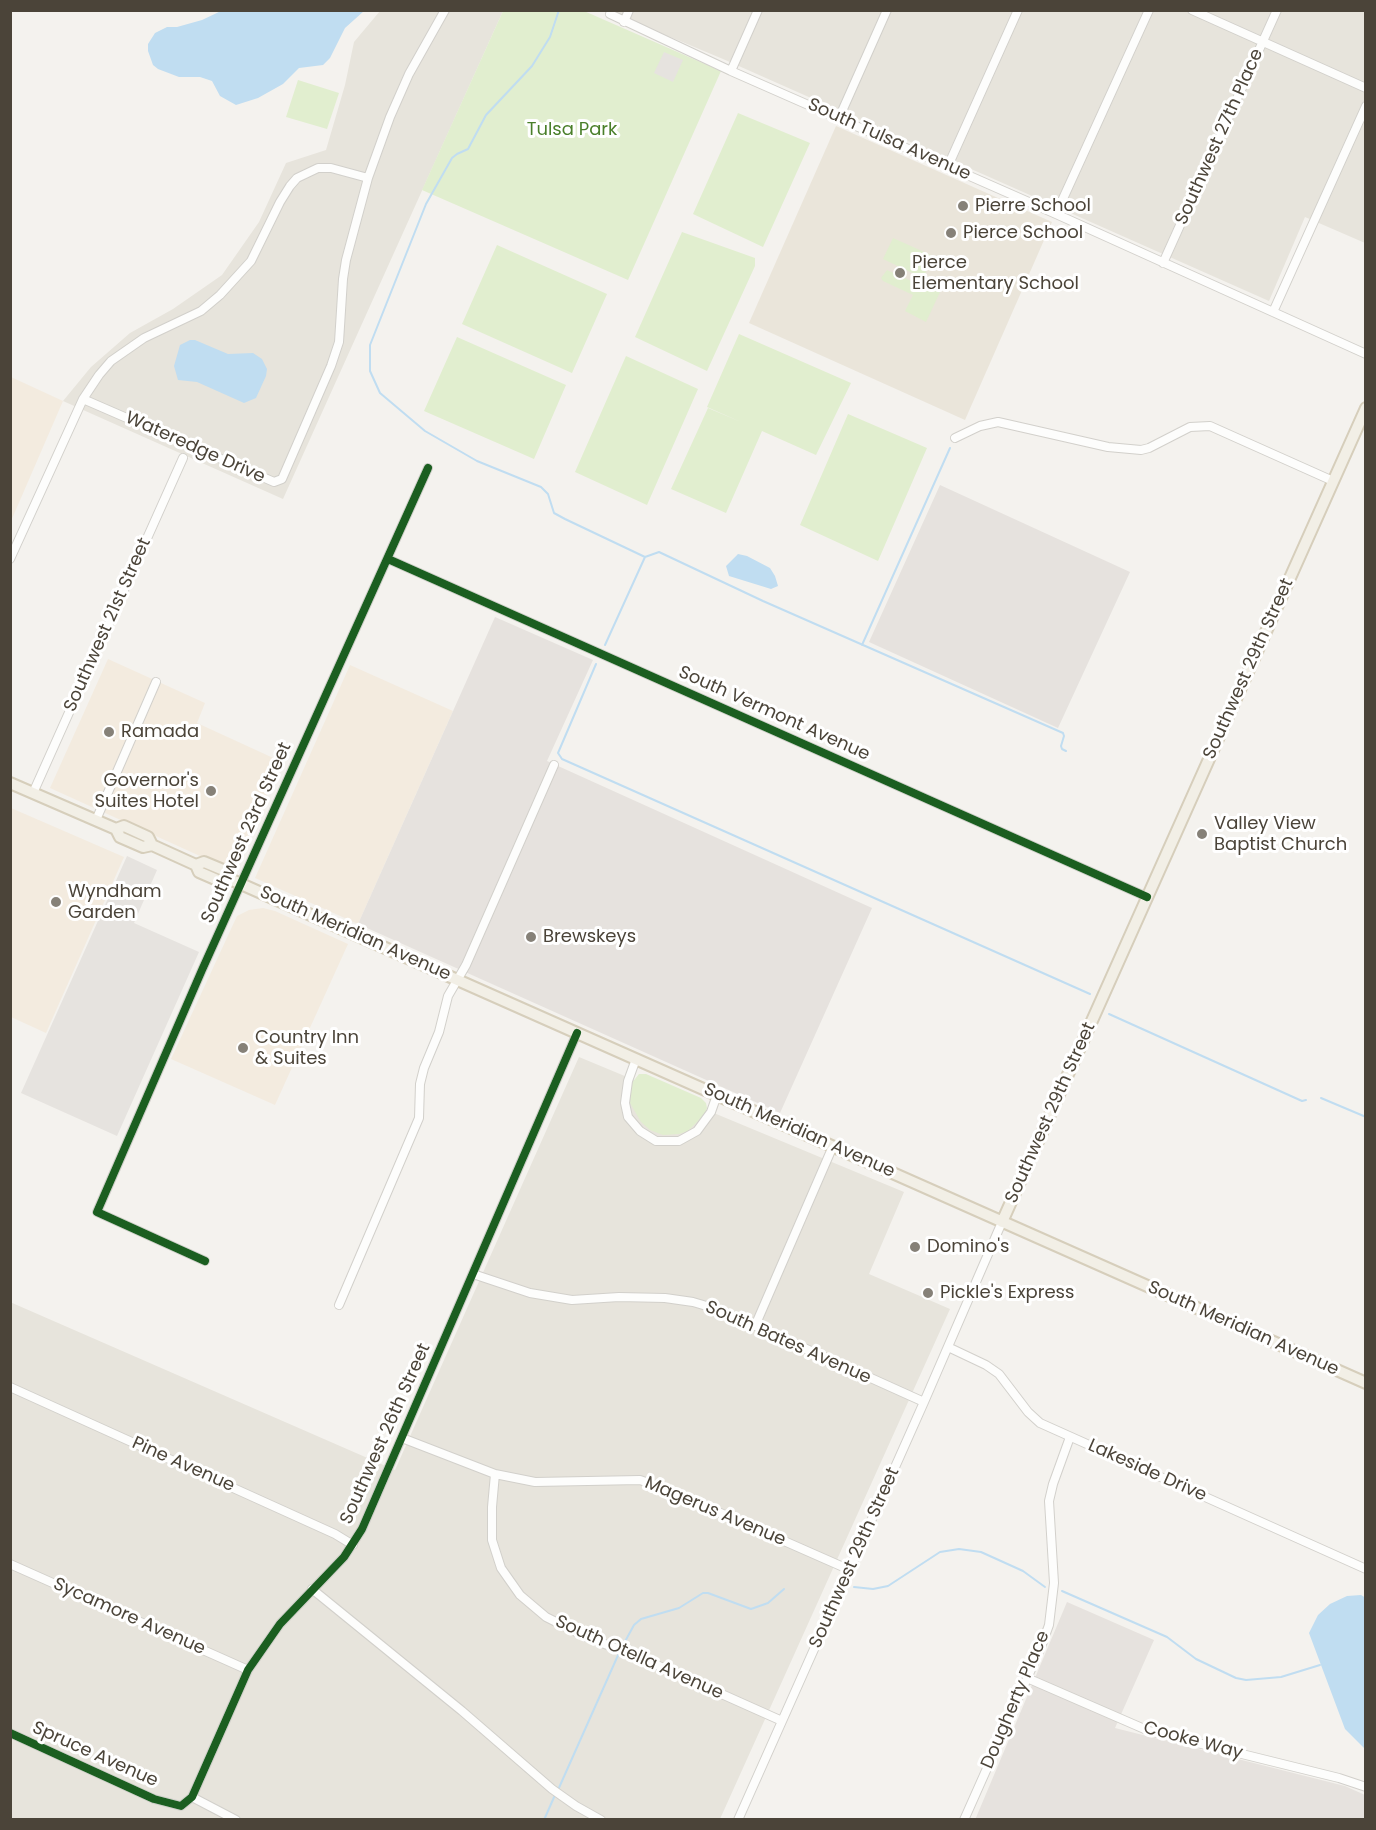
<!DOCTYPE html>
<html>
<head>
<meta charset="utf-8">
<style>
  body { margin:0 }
  #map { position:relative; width:1376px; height:1830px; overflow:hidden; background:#f4f2ee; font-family:Poppins,sans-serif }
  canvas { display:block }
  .frame { position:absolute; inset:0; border:12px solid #4b4439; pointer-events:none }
</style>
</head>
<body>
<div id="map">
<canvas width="1376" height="1830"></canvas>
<div class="frame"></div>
</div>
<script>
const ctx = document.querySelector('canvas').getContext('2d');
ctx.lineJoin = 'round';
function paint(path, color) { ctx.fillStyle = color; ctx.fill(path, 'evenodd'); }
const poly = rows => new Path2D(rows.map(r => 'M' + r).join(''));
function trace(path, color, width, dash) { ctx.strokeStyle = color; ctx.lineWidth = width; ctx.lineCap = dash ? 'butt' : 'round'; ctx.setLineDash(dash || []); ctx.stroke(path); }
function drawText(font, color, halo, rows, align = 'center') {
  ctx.font = font + ' Poppins,sans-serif'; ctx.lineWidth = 6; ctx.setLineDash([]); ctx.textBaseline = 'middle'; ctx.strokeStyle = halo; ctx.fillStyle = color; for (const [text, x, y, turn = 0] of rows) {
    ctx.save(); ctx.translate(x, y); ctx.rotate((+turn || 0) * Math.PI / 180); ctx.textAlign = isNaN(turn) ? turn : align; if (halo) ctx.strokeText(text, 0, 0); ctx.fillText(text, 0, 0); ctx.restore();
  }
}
const residential = poly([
  [380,11,503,11,283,499,63,401,91,367,130,333,173,309,222,275,259,222,286,163,326,150,345,85,354,42],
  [608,11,1365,11,1365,243,1305,217,1269,301,723,59],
  [579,1057,904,1192,869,1274,950,1309,720,1819,11,1820,10,1302,395,1470]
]);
const commercial = poly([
  [11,377,63,401,11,521],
  [108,659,205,703,197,723,282,762,233,871,50,788],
  [350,665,453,711,358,924,255,878],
  [11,808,124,857,46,1033,11,1017],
  [263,908,275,911,348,944,275,1105,171,1059,237,916,249,910]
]);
const industrial = poly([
  [940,485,1130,572,1058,728,869,642],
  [495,617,593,660,547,761,872,908,780,1113,358,924],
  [1067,1602,1154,1640,1115,1728,1345,1786,1365,1795,1365,1819,975,1820]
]);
const education = poly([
  [836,126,1052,222,965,420,749,323]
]);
const green = poly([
  [503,11,584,11,721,71,628,280,422,190],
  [298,80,339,93,327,129,286,117],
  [738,113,810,143,763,247,693,214],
  [682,232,755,258,755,266,707,371,635,337],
  [893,238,931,255,932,258,923,278,883,259],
  [497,245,607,294,572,373,462,324],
  [887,270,918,284,931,283,941,290,926,322,905,311,913,295,883,281,881,278],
  [739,334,851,383,816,455,762,431,726,513,671,489,708,408,741,422,707,407],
  [457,337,566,385,534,459,424,411],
  [626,356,698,389,647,505,575,472],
  [848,414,927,448,878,561,800,525],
  [639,1074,646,1074,701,1098,706,1103,707,1108,705,1114,688,1131,679,1134,663,1135,650,1130,641,1122,630,1103,631,1084]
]);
const parking = poly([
  [664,52,683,60,673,82,654,73],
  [127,856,157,870,134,923,199,952,117,1136,21,1093]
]);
const water = poly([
  [221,11,221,10,364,11,345,28,330,58,323,65,299,68,283,84,258,98,236,105,220,96,212,81,200,77,179,77,158,69,153,65,148,51,148,44,155,33,167,27,177,27,202,20],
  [190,340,195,340,228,354,253,353,262,359,267,369,266,376,256,398,244,403,197,382,178,380,174,366,180,345],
  [738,554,747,556,770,568,775,576,778,586,771,589,729,576,726,566],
  [1361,1595,1366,1598,1365,1749,1345,1729,1309,1633,1318,1615,1330,1604,1347,1596]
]);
const stream = poly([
  [559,10,550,37,532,66,486,115,468,149,457,154,452,158,426,204,370,345,370,371,380,393,425,431,477,461,541,487,548,494,554,513,565,519,645,557,659,552,763,601,1063,733,1064,736,1061,746,1062,749,1066,751],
  [605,645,645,557],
  [862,645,950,448],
  [596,664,558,753,562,759,1090,994],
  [1109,1014,1302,1101,1306,1100],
  [1321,1098,1366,1117],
  [854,1587,873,1589,888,1586,940,1552,959,1549,981,1552,1023,1571,1045,1587],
  [1062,1591,1167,1637,1196,1659,1236,1678,1246,1680,1281,1677,1320,1665],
  [622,1647,634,1625,641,1619,679,1608,703,1593,708,1593,751,1609,768,1603,784,1589],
  [558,1790,619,1653],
  [544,1820,555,1795]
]);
const minor = poly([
  [1192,10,1366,88],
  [610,14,731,71,1056,214,1366,354],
  [624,22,629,10],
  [731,71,758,10],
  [839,118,887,10],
  [948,166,1018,10],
  [1056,214,1149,10],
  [1163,263,1277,10],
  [1273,312,1366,106],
  [83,399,274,482,282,479,331,366,339,342,343,279,346,260,368,178,390,117,409,74,445,10],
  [955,438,980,426,998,422,1108,447,1141,450,1149,448,1190,427,1210,426,1333,481],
  [10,559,83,399,99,375,111,361,144,338,201,311,220,295,251,261,280,202,290,186,297,178,318,168,331,168,368,178],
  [388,559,1147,897],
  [33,793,183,458],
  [96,820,156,682],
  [636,1059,628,1081,625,1103,628,1117,640,1131,656,1141,679,1141,697,1131,711,1112,717,1095],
  [205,1261,97,1212,202,970,428,468],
  [473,1274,530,1293,572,1300,619,1297,665,1298,693,1302,720,1310,924,1402],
  [339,1305,419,1118,420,1084,424,1068,439,1032,448,996,466,965,554,765],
  [755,1326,833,1146],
  [948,1347,986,1365,999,1374,1028,1412,1040,1423,1366,1569],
  [10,1387,335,1534,353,1545],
  [402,1438,495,1474,535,1482,640,1480,666,1489,850,1570],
  [495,1474,492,1507,492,1540,501,1568,520,1595,546,1617,584,1636,641,1658,782,1721],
  [10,1564,248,1670],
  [312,1589,462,1711,552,1789,576,1806,601,1820],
  [1027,1678,1149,1731,1339,1778,1366,1787],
  [10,1733,154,1799,181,1806,192,1797,248,1670,280,1624,344,1557,362,1529,577,1033],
  [192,1797,236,1820],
  [738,1820,924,1402,1002,1222],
  [964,1820,1041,1647,1049,1625,1054,1583,1049,1501,1053,1484,1070,1437]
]);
const major = poly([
  [10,783,116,829,120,837,143,847,152,845],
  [116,829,124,826,148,837,152,845,196,865,199,872,222,882,232,880],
  [196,865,204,862,228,872,232,880,241,884,1366,1383],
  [1002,1222,1366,408]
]);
const cycleway = poly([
  [388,559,1147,897],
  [205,1261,97,1212,202,970,428,468],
  [10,1733,154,1799,181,1806,192,1797,248,1670,280,1624,344,1557,362,1529,577,1033]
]);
const markers = [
  [963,206,6,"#868178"],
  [951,233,6,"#868178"],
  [900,273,6,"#868178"],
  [109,732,6,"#868178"],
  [211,791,6,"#868178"],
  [1202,834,6,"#868178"],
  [56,902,6,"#868178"],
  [531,937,6,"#868178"],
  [243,1048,6,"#868178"],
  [915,1247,6,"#868178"],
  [928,1293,6,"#868178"]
];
const parkNames = [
  ["Tulsa Park",572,130]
];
const streetNames = [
  ["Southwest 27th Place",1220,137,-66],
  ["South Tulsa Avenue",889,140,24],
  ["Wateredge Drive",195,448,24],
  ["Southwest 21st Street",108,625,-66],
  ["Southwest 29th Street",1249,669,-66],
  ["South Vermont Avenue",774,714,24],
  ["Southwest 23rd Street",247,833,-66],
  ["South Meridian Avenue",355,934,24],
  ["Southwest 29th Street",1051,1113,-66],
  ["South Meridian Avenue",799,1131,24],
  ["South Meridian Avenue",1243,1329,24],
  ["South Bates Avenue",788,1343,24],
  ["Southwest 26th Street",386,1434,-66],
  ["Pine Avenue",183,1465,24],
  ["Lakeside Drive",1147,1471,24],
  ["Magerus Avenue",715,1512,23],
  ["Southwest 29th Street",855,1558,-66],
  ["Sycamore Avenue",129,1617,24],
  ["South Otella Avenue",639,1658,24],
  ["Dougherty Place",1016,1700,-67],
  ["Cooke Way",1193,1741,15],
  ["Spruce Avenue",95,1755,24]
];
const poiNames = [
  ["Pierre School",975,206],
  ["Pierce School",963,233],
  ["Pierce",912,263],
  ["Elementary School",912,284],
  ["Ramada",121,732],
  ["Governor's",199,781,"right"],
  ["Suites Hotel",199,802,"right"],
  ["Valley View",1214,824],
  ["Baptist Church",1214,845],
  ["Wyndham",68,892],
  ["Garden",68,913],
  ["Brewskeys",543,937],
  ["Country Inn",255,1038],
  ["& Suites",255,1059],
  ["Domino's",927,1247],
  ["Pickle's Express",940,1293]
];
paint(residential, '#e7e4dc');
paint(commercial, '#f3ebdf');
paint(industrial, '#e6e2de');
paint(education, '#eae5da');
paint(green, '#e1eecf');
paint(parking, '#e6e3df');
paint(water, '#c0ddf1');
trace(stream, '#c0ddf1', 2);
trace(minor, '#d2d0cb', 10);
trace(major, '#d6cebb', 14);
trace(minor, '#fdfdfc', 8);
trace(major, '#f2efe6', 10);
trace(cycleway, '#1b5e20', 8);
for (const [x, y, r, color] of markers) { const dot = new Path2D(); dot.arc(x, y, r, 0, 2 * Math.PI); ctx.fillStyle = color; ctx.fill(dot); trace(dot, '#fff', 2); }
drawText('18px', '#4a7f2a', '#fff', parkNames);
drawText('18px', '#4b4439', '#fff', streetNames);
drawText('18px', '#4b4439', '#fff', poiNames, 'left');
</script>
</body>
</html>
